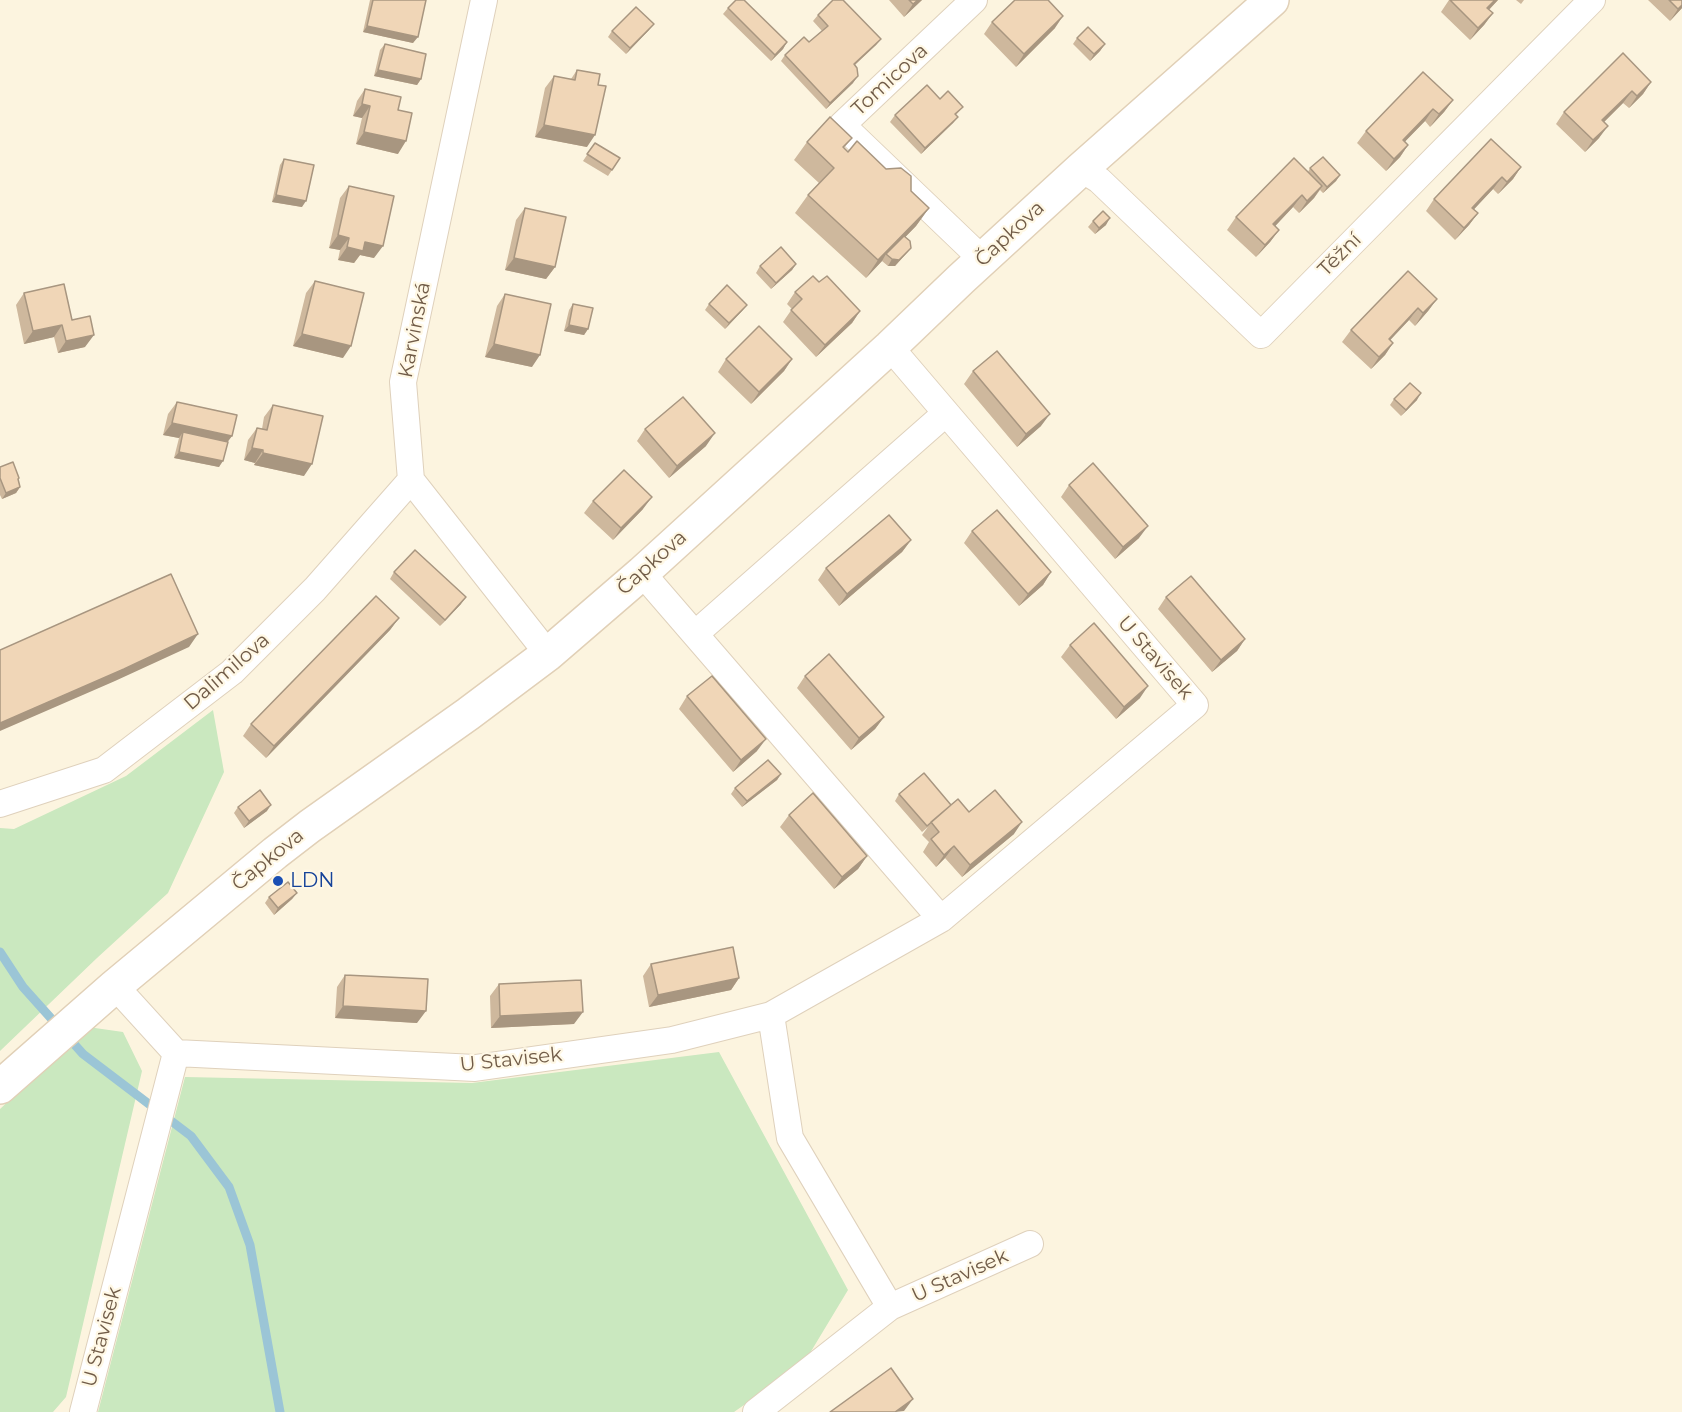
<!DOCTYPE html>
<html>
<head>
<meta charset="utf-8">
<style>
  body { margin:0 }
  canvas { display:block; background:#fcf4df }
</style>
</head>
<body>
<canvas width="1682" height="1412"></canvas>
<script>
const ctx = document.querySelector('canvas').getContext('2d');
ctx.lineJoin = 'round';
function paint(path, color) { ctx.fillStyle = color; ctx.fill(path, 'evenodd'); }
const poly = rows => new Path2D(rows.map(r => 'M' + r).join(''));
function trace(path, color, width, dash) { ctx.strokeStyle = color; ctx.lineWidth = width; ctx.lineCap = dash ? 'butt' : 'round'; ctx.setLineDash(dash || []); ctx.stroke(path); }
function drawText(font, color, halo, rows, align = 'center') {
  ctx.font = font + ' Montserrat,sans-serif'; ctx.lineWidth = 4.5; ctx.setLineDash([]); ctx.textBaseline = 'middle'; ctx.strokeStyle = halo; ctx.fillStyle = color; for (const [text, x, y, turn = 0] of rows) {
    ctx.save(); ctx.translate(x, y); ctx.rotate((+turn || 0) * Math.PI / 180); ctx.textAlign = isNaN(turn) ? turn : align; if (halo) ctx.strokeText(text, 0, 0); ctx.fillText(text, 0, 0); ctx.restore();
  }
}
const green = poly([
  [213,710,224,772,168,893,97,958,0,1051,0,828,14,829,126,776],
  [88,1027,123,1032,142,1071,66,1397,53,1412,0,1412,0,1109],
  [719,1052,848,1290,804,1363,734,1412,98,1412,185,1077,472,1083]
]);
const stream = poly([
  [0,952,23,987,83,1054,191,1136,229,1187,250,1245,280,1412]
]);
const street = poly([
  [484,0,403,382,411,480,548,654],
  [974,0,842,125,983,260],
  [1081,169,1099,180,1261,335,1592,0],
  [642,573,941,919],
  [695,634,946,413],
  [0,804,104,770,232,672,315,589,411,480],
  [115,986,176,1053,475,1068,672,1040,771,1015,941,919,1195,705,890,347],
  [771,1015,790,1138,890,1307],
  [83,1412,176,1053],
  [756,1412,890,1307,1030,1244]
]);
const secondary = poly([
  [0,1087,115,986,275,853,310,826,468,714,548,654,642,573,890,347,961,279,1081,169,1272,0]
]);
const wall = poly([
  [370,0,426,0,413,43,363,32],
  [889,0,922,0,904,17],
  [1449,0,1498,0,1489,10,1493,13,1484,25,1470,40,1441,12],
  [1516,0,1524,0,1521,4],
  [1648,0,1682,0,1682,8,1670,21],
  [728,8,787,42,783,49,771,61,723,14],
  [818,15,881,39,876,45,855,65,853,83,826,109,781,61,785,55,809,42,822,31,813,21],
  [992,22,1055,28,1016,67,984,34],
  [649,30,626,54,608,37,612,31],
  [1077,38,1105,44,1100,51,1090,61,1073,44],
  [385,44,421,79,417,85,374,76,380,50],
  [577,70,587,147,535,137,545,88,554,76,571,79],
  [1651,82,1643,94,1629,108,1623,103,1604,122,1599,138,1585,152,1556,124,1564,112],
  [365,89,398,154,356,144,362,118,353,116,357,101],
  [940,99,963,107,956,115,958,117,953,123,921,154,890,122,895,115],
  [1453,100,1444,112,1430,127,1425,121,1405,141,1408,145,1400,157,1386,171,1357,143,1366,131],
  [852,138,844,148,848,152,886,169,929,208,916,226,905,237,911,248,906,254,895,266,888,266,882,261,866,278,795,213,808,195,819,183,794,160,807,142],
  [595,143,620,158,608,176,583,161],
  [284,159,302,207,272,202,280,165],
  [1521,167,1513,179,1498,194,1493,189,1474,209,1478,213,1469,225,1455,240,1426,211,1434,199],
  [1310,168,1340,175,1336,181,1323,193,1320,190,1314,198,1299,213,1293,207,1275,226,1279,230,1270,242,1256,257,1227,230,1236,217,1308,172],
  [349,186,374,258,360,255,354,263,338,260,340,250,329,248,340,198],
  [525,208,555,267,546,279,505,270,516,220],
  [1093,221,1106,225,1095,234,1088,227],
  [796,264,792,270,771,289,756,273,760,266],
  [315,281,343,358,293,346,306,293],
  [819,282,860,311,852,323,816,357,783,322,792,309,787,304,795,292],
  [24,293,72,320,85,347,58,353,54,337,24,344,16,305],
  [505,294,532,367,485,357,497,306],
  [1437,299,1428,311,1415,326,1409,320,1390,340,1393,343,1385,355,1371,369,1342,342,1351,330],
  [573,304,588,329,584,335,564,331,569,310],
  [709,304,747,305,742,311,725,329,705,310],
  [726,359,792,359,784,371,751,404,718,372],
  [973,371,1041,426,1017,447,964,384],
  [1394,399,1417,400,1401,416,1390,405],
  [177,402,232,436,227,442,219,467,174,458,179,438,163,435,168,414],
  [273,405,304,476,254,465,255,463,244,460,248,440,257,428,262,429,264,417],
  [645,429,706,446,669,478,637,441],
  [0,467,19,478,18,480,20,487,16,493,2,499,0,495],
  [1069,485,1139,538,1115,559,1061,497],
  [593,501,643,509,613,540,584,513],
  [972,531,1051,572,1043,585,1019,606,964,543],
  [911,540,902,552,839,606,818,580,826,568],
  [394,572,461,604,440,626,390,579],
  [1166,597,1245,639,1237,651,1212,672,1158,609],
  [399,618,390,630,266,758,243,736,251,724],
  [1070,645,1140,698,1116,719,1061,657],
  [805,676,884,717,875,729,851,750,797,688],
  [687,696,757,751,733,772,679,709],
  [781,774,777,780,742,807,731,794,735,788],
  [899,794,951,805,969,812,1014,834,962,877,945,858,936,867,923,852,929,842,922,835,928,827,922,832,895,801],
  [238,807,267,811,244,828,234,813],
  [789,815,867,856,858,869,834,889,780,827],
  [297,893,292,899,274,915,265,903,269,897],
  [651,964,739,978,731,990,649,1007,643,976],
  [345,975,417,1023,335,1018,337,987],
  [499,984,574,1024,491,1028,490,996]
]);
const shadedWall = poly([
  [918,0,922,0,904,17,913,4],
  [1495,0,1498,0,1479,20,1487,8],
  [1682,5,1682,8,1670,21,1678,9],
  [1493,13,1484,25,1470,40,1478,28],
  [1063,16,1055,28,1016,67,1024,54],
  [654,24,649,30,626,54,630,48],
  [367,26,418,37,413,43,363,32],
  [881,39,876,45,849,70,854,64],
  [787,42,783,49,771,61,775,55],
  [1105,44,1100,51,1090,61,1094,54],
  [378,70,421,79,417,85,374,76],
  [858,76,853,83,826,109,830,103],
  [1651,82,1643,94,1629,108,1637,96],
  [1632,91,1623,103,1593,133,1602,120],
  [1453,100,1444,112,1430,127,1439,114],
  [362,104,370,106,362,118,353,116],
  [1433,109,1425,121,1395,152,1403,140],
  [958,117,953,123,921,154,925,148],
  [544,125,595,135,587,147,535,137],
  [1608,126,1599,138,1585,152,1593,140],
  [364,132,406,141,398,154,356,144],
  [1408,145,1400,157,1386,171,1394,159],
  [1521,167,1513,179,1498,194,1507,182],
  [1340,175,1336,181,1323,193,1327,187],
  [1502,177,1493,189,1464,220,1472,208],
  [1322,186,1314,198,1299,213,1307,201],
  [276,195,306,201,302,207,272,202],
  [1302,195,1293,207,1265,237,1273,224],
  [929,208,916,226,888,255,886,254,882,261,866,278,878,260],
  [1478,213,1469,225,1455,240,1464,228],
  [1110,218,1106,225,1095,234,1099,228],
  [1279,230,1270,242,1256,257,1265,245],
  [338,235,349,238,340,250,329,248],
  [365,242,383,246,374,258,360,255,354,263,338,260,347,247],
  [911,248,895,266,888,266,892,259],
  [514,258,555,267,546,279,505,270],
  [796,264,792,270,771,289,776,283],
  [1437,299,1428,311,1415,326,1423,313],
  [747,305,742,311,725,329,729,323],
  [1418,308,1409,320,1380,351,1389,339],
  [860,311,852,323,816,357,825,345],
  [62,325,54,337,24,344,33,331],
  [569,325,588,329,584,335,564,331],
  [302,334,351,346,343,358,293,346],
  [94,335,85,347,58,353,66,341],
  [1393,343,1385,355,1371,369,1379,357],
  [494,344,540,355,532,367,485,357],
  [792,359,784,371,751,404,759,392],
  [1421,393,1417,400,1401,416,1406,410],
  [1050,414,1041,426,1017,447,1026,434],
  [172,423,232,436,223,448,183,432,179,438,163,435],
  [715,433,706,446,669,478,677,466],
  [252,448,263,450,255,463,244,460],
  [179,452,223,461,219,467,174,458],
  [263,453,312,464,304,476,254,465],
  [20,487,16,493,2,499,6,493],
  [652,497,643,509,613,540,621,528],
  [1148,526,1139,538,1115,559,1123,547],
  [911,540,902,552,839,606,847,594],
  [1051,572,1043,585,1019,606,1028,594],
  [466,597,461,604,440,626,445,620],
  [399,618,390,630,266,758,274,746],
  [198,634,189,647,115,681,0,731,0,723],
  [1245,639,1237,651,1212,672,1221,660],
  [1148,686,1140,698,1116,719,1124,707],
  [884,717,875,729,851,750,859,738],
  [766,739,757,751,733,772,741,760],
  [781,774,777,780,742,807,747,801],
  [271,805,267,811,244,828,249,821],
  [1022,822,1014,834,962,877,970,865],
  [954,846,945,858,936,867,944,855],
  [867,856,858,869,834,889,842,877],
  [297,893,292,899,274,915,278,908],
  [739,978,731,990,649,1007,658,995],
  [343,1006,426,1011,417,1023,335,1018],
  [583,1012,574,1024,491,1028,500,1016],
  [913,1399,904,1411,895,1412]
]);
const building = poly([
  [373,0,426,0,418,37,367,26,373,0],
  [736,0,744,0,787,42,775,55,728,8,736,0],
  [833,0,843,0,881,39,854,64,857,68,858,76,830,103,785,55,804,37,809,42,828,26,818,15,833,0],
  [909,0,918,0,913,4,909,0],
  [1015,0,1048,0,1063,16,1024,54,992,22,1015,0],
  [1450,0,1495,0,1487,8,1493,13,1478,28,1450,0],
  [1669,0,1682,0,1682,5,1678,9,1669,0],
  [636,7,654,24,630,48,612,31,636,7],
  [1088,27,1105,44,1094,54,1077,38,1088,27],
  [385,44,426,54,421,79,378,70,385,44],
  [1623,53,1651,82,1637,96,1632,91,1602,120,1608,126,1593,140,1564,112,1623,53],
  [577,70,600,74,598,85,606,86,595,135,544,125,554,76,575,80,577,70],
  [1423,72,1453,100,1439,114,1433,109,1403,140,1408,145,1394,159,1366,131,1423,72],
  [927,85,940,99,948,91,963,107,955,114,958,117,925,148,895,115,927,85],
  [365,89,401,97,398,110,412,113,406,141,364,132,370,106,362,104,365,89],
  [830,117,852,138,843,147,848,152,857,141,886,169,901,168,911,176,911,191,929,208,878,260,808,195,834,168,807,142,830,117],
  [1491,139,1521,167,1507,182,1502,177,1486,193,1472,208,1478,213,1464,228,1434,199,1491,139],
  [595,143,620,158,612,170,587,154,595,143],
  [1323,157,1340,175,1327,187,1310,168,1323,157],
  [1294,158,1322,186,1307,201,1302,195,1273,224,1279,230,1265,245,1236,217,1294,158],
  [284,159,314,165,306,201,276,195,284,159],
  [349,186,394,196,383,246,365,242,363,251,347,247,349,238,338,235,349,186],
  [525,208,566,217,555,267,514,258,525,208],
  [1103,211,1110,218,1099,228,1093,221,1103,211],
  [904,236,910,241,911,248,899,260,892,259,886,254,904,236],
  [781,247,796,264,776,283,760,266,781,247],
  [1408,271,1437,299,1423,313,1418,308,1389,339,1393,343,1379,357,1351,330,1408,271],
  [813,276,819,282,827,276,860,311,825,345,791,310,802,299,795,292,813,276],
  [315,281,364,293,351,346,302,334,315,281],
  [64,284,72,320,90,316,94,335,66,341,62,325,33,331,24,293,64,284],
  [727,285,747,305,729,323,709,304,727,285],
  [505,294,551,304,540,355,494,344,505,294],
  [573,304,593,308,588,329,569,325,573,304],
  [759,326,792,359,759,392,726,359,759,326],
  [997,351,1050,414,1026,434,973,371,997,351],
  [1410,383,1421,393,1406,410,1394,399,1410,383],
  [683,397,715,433,677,466,645,429,683,397],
  [177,402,237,415,232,436,172,423,177,402],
  [273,405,323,416,312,464,263,453,263,450,252,448,257,428,267,430,273,405],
  [183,432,228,442,223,461,179,452,183,432],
  [13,462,19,478,18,479,20,487,6,493,0,478,0,467,13,462],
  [1093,463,1148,526,1123,547,1069,485,1093,463],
  [624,470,652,497,621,528,593,501,624,470],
  [997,510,1051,572,1028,594,972,531,997,510],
  [889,515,911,540,847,594,826,568,889,515],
  [415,550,466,597,445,620,394,572,415,550],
  [171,574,198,634,124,669,0,723,0,650,171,574],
  [1191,576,1245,639,1221,660,1166,597,1191,576],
  [376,596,399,618,274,746,251,724,376,596],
  [1094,623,1148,686,1124,707,1070,645,1094,623],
  [829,654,884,717,859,738,805,676,829,654],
  [712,676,766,739,741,760,687,696,712,676],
  [768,760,781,774,747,801,735,788,768,760],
  [924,773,951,805,927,826,899,794,924,773],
  [260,790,271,805,249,821,238,807,260,790],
  [995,790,1022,822,970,865,954,846,944,855,931,839,939,832,931,822,958,799,969,812,995,790],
  [813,793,867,856,842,877,789,815,813,793],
  [288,882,297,893,278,908,269,897,288,882],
  [733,947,739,978,658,995,651,964,733,947],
  [345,975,428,979,426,1011,343,1006,345,975],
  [581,980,583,1012,500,1016,499,984,581,980],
  [891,1368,913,1399,895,1412,830,1412,891,1368]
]);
const markers = [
  [278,881,6,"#1a4fb4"]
];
const streetNames = [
  ["Tomicova",890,80,-43],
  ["Čapkova",1010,234,-43],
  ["Těžní",1340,255,-45],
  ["Karvinská",415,330,-79],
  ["Čapkova",652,563,-42],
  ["U Stavisek",1155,658,49],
  ["Dalimilova",227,672,-41],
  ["Čapkova",268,860,-39],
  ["U Stavisek",511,1060,-6],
  ["U Stavisek",960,1276,-24],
  ["U Stavisek",102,1337,-75]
];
const transitNames = [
  ["LDN",290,881]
];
paint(green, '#cae8bf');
trace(stream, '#9bc5d6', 9);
trace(street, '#dfd1bc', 28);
trace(secondary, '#e1d0b7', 36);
trace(street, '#fff', 26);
trace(secondary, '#fff', 33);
paint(wall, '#ceb89d');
paint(shadedWall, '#a89680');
paint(building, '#f0d6b7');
trace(building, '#a89680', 1.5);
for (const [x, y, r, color] of markers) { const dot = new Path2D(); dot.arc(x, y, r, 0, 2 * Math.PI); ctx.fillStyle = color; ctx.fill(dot); trace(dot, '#fff8e5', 2); }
drawText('20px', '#715c48', '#fff8e5', streetNames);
drawText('20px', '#164399', '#fff8e5', transitNames, 'left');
</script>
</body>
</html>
